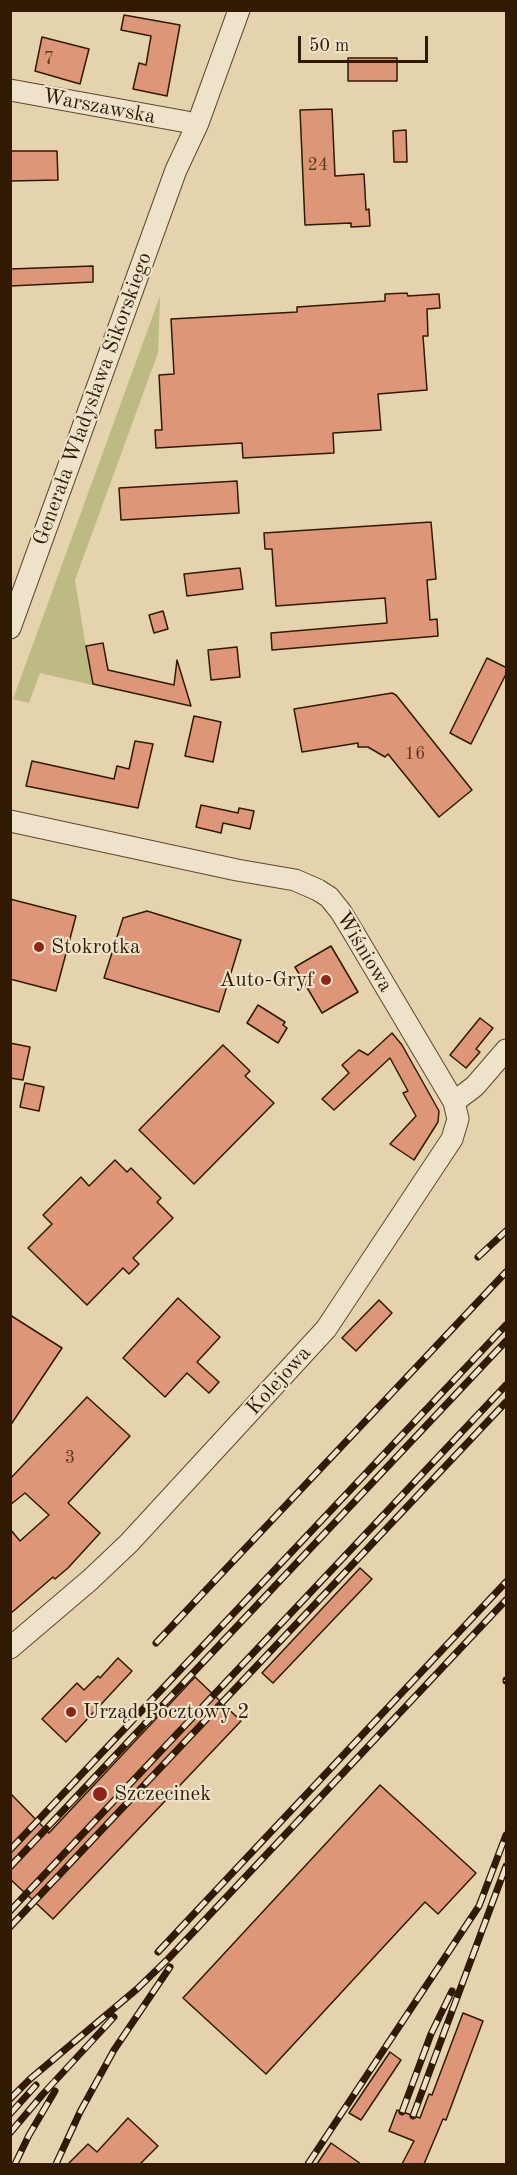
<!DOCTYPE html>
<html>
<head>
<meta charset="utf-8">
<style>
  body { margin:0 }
  #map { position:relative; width:517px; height:2175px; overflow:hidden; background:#e5d3ad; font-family:"Old Standard TT",serif }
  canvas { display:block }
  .frame { position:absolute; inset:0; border:12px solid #301a02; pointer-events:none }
  .scale { position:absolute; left:298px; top:36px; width:130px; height:27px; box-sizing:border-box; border:3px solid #301a02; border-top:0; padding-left:8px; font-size:18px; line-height:21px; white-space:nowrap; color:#301a02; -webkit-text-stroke:4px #eee2ca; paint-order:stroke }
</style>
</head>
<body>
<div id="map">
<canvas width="517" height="2175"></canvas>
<div class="frame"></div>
<div class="scale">50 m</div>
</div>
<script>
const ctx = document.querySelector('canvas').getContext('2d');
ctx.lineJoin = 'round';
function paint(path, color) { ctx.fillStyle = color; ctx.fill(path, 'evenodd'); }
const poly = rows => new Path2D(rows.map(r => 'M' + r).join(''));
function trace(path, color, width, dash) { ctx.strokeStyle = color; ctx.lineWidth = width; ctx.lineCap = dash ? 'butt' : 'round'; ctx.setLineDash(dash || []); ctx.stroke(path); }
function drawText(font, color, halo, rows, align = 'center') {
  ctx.font = font + ' "Old Standard TT",serif'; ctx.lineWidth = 4.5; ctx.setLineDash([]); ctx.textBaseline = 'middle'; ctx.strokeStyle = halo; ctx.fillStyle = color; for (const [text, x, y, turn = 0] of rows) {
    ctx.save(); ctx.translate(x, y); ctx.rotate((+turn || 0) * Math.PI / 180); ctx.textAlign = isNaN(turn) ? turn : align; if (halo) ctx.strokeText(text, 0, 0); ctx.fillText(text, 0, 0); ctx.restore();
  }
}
const green = poly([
  [160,296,158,353,75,580,92,685,40,673,29,703,13,699]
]);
const building = poly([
  [124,15,180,25,167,96,133,89,139,63,146,65,151,36,121,30,124,15],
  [42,37,89,49,80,84,35,71,42,37],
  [348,58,397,58,397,81,348,81,348,58],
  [332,109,335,176,364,174,366,210,369,209,370,226,351,227,351,223,305,225,300,110,332,109],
  [406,130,407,162,394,162,393,131,406,130],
  [10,151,57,151,58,180,10,181,10,151],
  [93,266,93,282,10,286,10,269,93,266],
  [407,293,408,296,439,294,440,308,427,309,428,336,423,336,427,390,378,394,381,430,333,433,334,453,243,458,242,443,156,448,155,430,162,430,159,375,174,374,171,319,297,312,297,307,385,301,385,294,407,293],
  [237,481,239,513,121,520,119,488,237,481],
  [431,522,436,579,427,580,430,620,437,619,438,636,272,650,271,633,387,623,385,598,276,606,272,549,265,549,264,533,431,522],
  [240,568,243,589,187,596,184,574,240,568],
  [163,611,168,629,154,633,149,615,163,611],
  [103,643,108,670,174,685,177,660,191,706,93,684,86,646,103,643],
  [237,647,240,677,211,680,208,650,237,647],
  [487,658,507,668,507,672,471,744,450,733,487,658],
  [392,693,396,695,472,790,439,817,388,754,385,757,368,747,358,747,358,743,302,752,294,709,392,693],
  [194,716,221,722,213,762,185,756,194,716],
  [135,741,153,744,138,808,26,786,32,761,114,779,117,766,129,769,135,741],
  [201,805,238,813,239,808,254,811,250,829,223,823,221,833,196,827,201,805],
  [10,899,76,916,56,991,10,979,10,899],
  [147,911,241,940,219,1012,104,978,123,918,147,911],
  [331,946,358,992,322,1013,295,967,331,946],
  [258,1005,285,1022,283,1025,287,1028,278,1043,247,1023,258,1005],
  [480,1018,493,1028,476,1049,480,1052,466,1068,450,1055,480,1018],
  [392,1033,402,1045,439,1111,438,1122,414,1160,390,1144,416,1116,403,1093,408,1091,390,1058,334,1110,322,1099,349,1073,342,1065,359,1050,368,1055,392,1033],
  [10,1043,30,1047,23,1080,10,1078,10,1043],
  [223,1045,250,1071,245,1076,274,1103,194,1184,139,1130,223,1045],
  [25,1083,44,1087,39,1111,20,1107,25,1083],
  [115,1160,127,1172,131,1168,161,1198,157,1202,173,1218,133,1258,139,1264,129,1274,123,1268,87,1305,28,1248,52,1224,43,1215,81,1177,89,1186,115,1160],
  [178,1298,220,1337,197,1362,219,1382,209,1393,187,1373,165,1397,123,1358,178,1298],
  [379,1300,392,1313,356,1351,342,1338,379,1300],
  [10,1315,62,1348,10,1426,10,1315],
  [87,1397,130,1436,68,1503,100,1533,68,1568,55,1579,53,1577,10,1614,10,1529,20,1541,49,1515,25,1493,10,1505,10,1479,87,1397],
  [360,1568,372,1579,273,1683,262,1673,360,1568],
  [118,1658,132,1671,66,1742,42,1719,77,1683,84,1690,98,1676,100,1678,118,1658],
  [195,1677,241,1721,53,1919,10,1879,10,1793,49,1833,195,1677],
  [380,1785,476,1873,438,1914,425,1902,266,2074,183,1998,380,1785],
  [463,2013,483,2021,446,2120,443,2119,424,2164,402,2164,414,2141,389,2131,397,2110,420,2118,429,2094,432,2095,463,2013],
  [390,2052,401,2060,361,2120,349,2113,390,2052],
  [128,2118,158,2146,140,2164,68,2164,88,2144,97,2152,128,2118],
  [331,2143,361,2164,317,2164,331,2143]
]);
const minor = poly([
  [10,90,187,122],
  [10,628,176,170,198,123,239,10],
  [10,821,237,870,295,880,318,890,329,897,341,912,352,930,454,1102,458,1119,452,1139,326,1329,129,1543,90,1580,10,1648],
  [454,1102,475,1086,506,1050]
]);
const rail = poly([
  [478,1257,506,1231],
  [156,1643,506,1272],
  [506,1681,506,1680],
  [10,1850,506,1325],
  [10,1867,506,1341],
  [10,1911,506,1385],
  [10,1927,506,1402],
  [158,1952,506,1582],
  [10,2099,30,2079,137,1989,169,1958,506,1600],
  [402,2112,431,2034,452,1991],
  [10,2114,36,2085],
  [413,2116,506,1866],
  [10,2133,43,2094,114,2017],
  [15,2164,29,2135,55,2091],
  [56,2164,80,2112,114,2050,170,1967],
  [308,2164,479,1906,506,1835]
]);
const markers = [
  [39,947,6,"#8f2418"],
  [326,980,6,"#8f2418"],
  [71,1712,6,"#8f2418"],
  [100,1794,8,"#8f2418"]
];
const numberNames = [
  ["7",49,59],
  ["24",318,165],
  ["16",415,754],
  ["3",70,1458]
];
const streetNames = [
  ["Warszawska",99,107,11],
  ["Generała Władysława Sikorskiego",93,399,-70],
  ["Wiśniowa",364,952,59],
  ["Kolejowa",279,1381,-48]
];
const poiNames = [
  ["Stokrotka",51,947],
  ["Auto-Gryf",314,980,"right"],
  ["Urząd Pocztowy 2",83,1712],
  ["Szczecinek",114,1794]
];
paint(green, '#bdba84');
paint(building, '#de9679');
trace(building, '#301a02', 1.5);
trace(minor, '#5d482d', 23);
trace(minor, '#eee2ca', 21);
trace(rail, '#301a02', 7);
trace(rail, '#eee2ca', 4.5, [14]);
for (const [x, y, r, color] of markers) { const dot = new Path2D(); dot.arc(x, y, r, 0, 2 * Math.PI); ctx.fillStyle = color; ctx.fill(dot); trace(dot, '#eee2ca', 2); }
drawText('18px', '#5c3920', null, numberNames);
drawText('21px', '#301a02', '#eee2ca', streetNames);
drawText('21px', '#301a02', '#eee2ca', poiNames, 'left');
</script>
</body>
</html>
